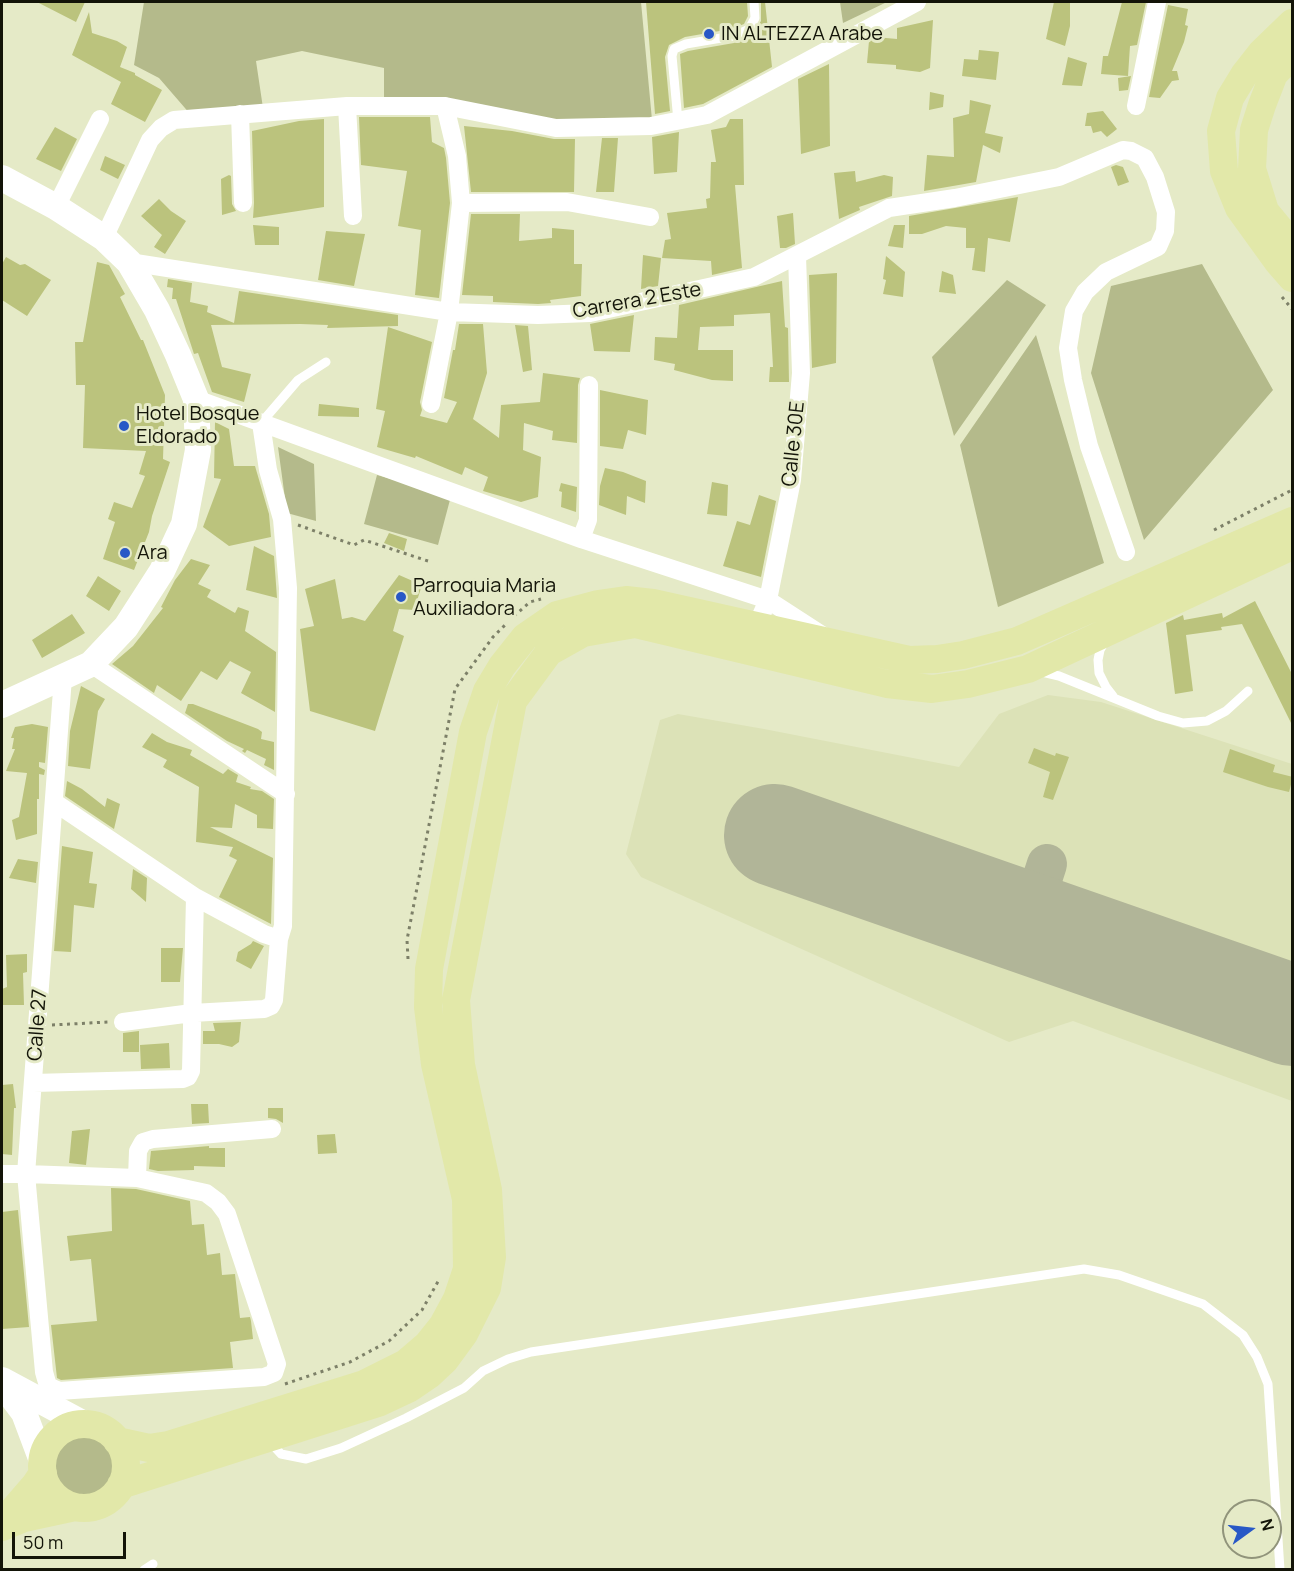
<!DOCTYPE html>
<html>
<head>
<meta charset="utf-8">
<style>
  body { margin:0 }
  #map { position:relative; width:1294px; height:1571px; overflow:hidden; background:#e5eac7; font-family:Manrope,sans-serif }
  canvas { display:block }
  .frame { position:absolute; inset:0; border:3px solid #131408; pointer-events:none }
  .north { position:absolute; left:1222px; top:1499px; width:60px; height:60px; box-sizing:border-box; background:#e5eac7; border:2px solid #91947b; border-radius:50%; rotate:75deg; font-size:16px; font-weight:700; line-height:24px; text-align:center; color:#131408 }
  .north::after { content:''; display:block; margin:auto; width:21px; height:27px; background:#2858c6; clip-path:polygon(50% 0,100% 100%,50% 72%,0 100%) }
  .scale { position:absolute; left:12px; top:1532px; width:114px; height:27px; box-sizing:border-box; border:3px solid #131408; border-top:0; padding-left:8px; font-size:18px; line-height:21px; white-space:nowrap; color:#131408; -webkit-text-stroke:4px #e5eac7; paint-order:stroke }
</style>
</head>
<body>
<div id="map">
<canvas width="1294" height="1571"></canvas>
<div class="frame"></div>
<div class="north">N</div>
<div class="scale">50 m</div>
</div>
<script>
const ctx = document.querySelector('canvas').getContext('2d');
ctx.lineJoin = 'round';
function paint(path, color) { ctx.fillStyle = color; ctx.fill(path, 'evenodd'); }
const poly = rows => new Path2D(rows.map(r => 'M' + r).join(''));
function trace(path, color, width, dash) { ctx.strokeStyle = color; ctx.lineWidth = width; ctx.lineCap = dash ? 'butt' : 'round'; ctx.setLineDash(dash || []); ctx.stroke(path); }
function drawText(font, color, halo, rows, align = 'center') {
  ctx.font = font + ' Manrope,sans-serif'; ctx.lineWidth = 6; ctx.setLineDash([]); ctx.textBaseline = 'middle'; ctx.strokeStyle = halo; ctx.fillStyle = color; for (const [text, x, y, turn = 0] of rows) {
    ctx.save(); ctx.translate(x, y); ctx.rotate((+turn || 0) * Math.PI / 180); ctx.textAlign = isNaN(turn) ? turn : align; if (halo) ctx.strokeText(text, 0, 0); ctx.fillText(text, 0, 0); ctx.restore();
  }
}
const built = poly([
  [1048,695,1101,702,1292,764,1292,1101,1073,1021,1009,1042,641,877,626,854,660,720,678,714,764,729,959,767,999,714]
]);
const green = poly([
  [144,2,641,2,652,120,567,123,384,98,384,68,302,51,256,61,263,108,191,115,159,78,134,65],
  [840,2,887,2,843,23],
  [1202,264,1273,390,1144,540,1091,373,1111,286],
  [1007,280,1046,305,954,436,932,357],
  [1036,335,1104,563,998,607,960,445],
  [278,447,314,464,316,521,287,513],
  [377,475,451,496,438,545,364,524],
  '45 1466a39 39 0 1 1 78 0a39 39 0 1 1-78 0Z'
]);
const taxiway = poly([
  [1028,923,1047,864]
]);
const runway = poly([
  [775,835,1292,1015]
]);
const building = poly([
  [37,2,85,2,76,22],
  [646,2,747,2,748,16,744,24,731,29,685,37,669,45,665,57,670,111,655,114],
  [761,2,765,2,772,67,703,104,684,108,680,54,688,51,734,43,752,35,761,21],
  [1054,2,1070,2,1070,26,1065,46,1046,39],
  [1122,2,1146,2,1137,45,1130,46,1128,76,1101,74,1103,56,1108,56],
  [1168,5,1188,9,1185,25,1188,26,1184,42,1172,71,1177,71,1179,80,1172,81,1160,98,1149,97],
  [89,12,92,33,117,41,127,47,120,67,135,73,135,75,162,90,145,122,111,104,121,82,72,55],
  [933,20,930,68,920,72,896,69,896,65,867,63,869,41,875,37,897,39,897,28],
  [979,50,999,52,996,80,962,76,964,59,978,60],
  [1068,57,1087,63,1082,86,1062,85],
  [829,64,830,146,801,154,798,79],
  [1131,76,1128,90,1119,91,1118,78],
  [930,92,944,95,943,107,929,110],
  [970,100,991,105,985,133,1003,137,1000,153,983,145,976,182,924,191,927,155,954,157,953,118,969,114],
  [1103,111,1117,129,1107,137,1101,131,1093,133,1091,126,1085,126,1087,113],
  [359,117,430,117,432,142,444,148,446,158,450,203,439,298,415,295,421,230,398,226,407,171,361,165],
  [324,119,324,207,253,218,254,203,252,131,299,121],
  [730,119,743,119,744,185,735,185,742,268,712,275,711,261,662,258,665,240,671,239,667,213,707,208,706,199,710,198,711,162,716,162,711,130,726,127],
  [464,126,512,131,554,139,575,139,574,192,471,192],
  [55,127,77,139,61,171,36,159],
  [679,132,677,172,654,174,652,137],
  [602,138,618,138,614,192,596,192],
  [105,156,125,165,118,179,100,170],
  [1116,165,1123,167,1129,182,1118,186,1111,167],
  [855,171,856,182,884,175,893,177,892,196,859,207,860,210,839,219,834,173],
  [229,175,231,176,232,204,236,211,222,215,221,179],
  [1018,197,1010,242,988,238,985,272,972,270,975,248,966,248,966,228,946,226,922,234,909,234,909,216],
  [159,199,171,211,186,221,165,254,154,247,162,235,141,216],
  [793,213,795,244,786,248,780,248,777,216],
  [471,214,520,214,519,241,552,238,552,228,574,230,574,264,582,264,581,296,550,300,551,303,538,304,493,302,493,296,462,295],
  [253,225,279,227,279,245,255,245],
  [894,225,905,225,903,248,888,246],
  [326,231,365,234,354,286,318,280],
  [643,255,661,258,658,286,641,289],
  [886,256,905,272,903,297,883,294,886,280,883,279],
  [6,257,20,265,25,264,51,280,27,316,2,300,2,264],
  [97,262,109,265,125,294,120,297,141,340,143,340,165,395,163,459,170,462,152,516,149,532,134,570,103,559,115,522,108,519,114,502,132,508,145,476,139,474,146,451,83,448,85,385,76,385,75,342,83,342],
  [942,271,953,275,956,294,939,292],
  [837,273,836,363,812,368,809,275],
  [168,279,192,283,190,302,208,306,207,312,234,323,239,291,398,315,398,326,327,328,328,325,300,324,211,325,222,367,251,374,244,402,212,392,198,353,194,354,176,299,172,299,173,288,167,287],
  [782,281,785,327,788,328,789,382,769,382,770,367,773,367,770,313,734,315,734,326,700,327,698,350,733,350,733,381,712,380,674,370,675,364,654,360,655,337,677,338,679,305],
  [634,315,630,352,594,351,590,324],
  [459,324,483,324,487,373,473,419,499,438,501,405,540,402,543,373,580,378,578,385,577,443,552,440,553,431,524,423,523,450,541,457,538,497,521,502,483,491,488,477,465,467,462,475,416,456,415,458,377,447,385,411,376,409,388,327,432,342,420,402,422,410,420,416,447,423,457,402,444,398,453,350,455,350],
  [515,325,528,326,532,370,523,372],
  [600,390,648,400,646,435,628,430,623,449,600,446],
  [319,404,359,408,359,417,318,416],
  [215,422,229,429,234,466,255,466,269,514,271,537,229,546,203,527,221,479,214,478],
  [605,468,623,472,646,481,645,503,627,496,626,515,599,505,600,486],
  [712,482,728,485,727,516,707,514],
  [561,483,577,487,576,512,561,507,562,492,559,491],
  [759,495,776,501,761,577,723,566,737,521,750,525],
  [389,533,407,539,404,551,384,543],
  [254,546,274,556,277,598,246,590],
  [191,559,210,565,198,584,211,590,207,597,235,613,238,607,249,611,245,631,276,652,275,712,241,693,251,672,230,661,217,680,201,671,181,701,157,685,154,693,112,664,133,646,163,608,161,607,175,580],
  [399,575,422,585,414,610,399,609,393,631,404,636,375,731,310,711,300,629,314,626,305,589,335,579,342,619,352,617,365,621],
  [98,576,121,591,109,611,86,596],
  [1255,601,1293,676,1293,727,1242,624,1221,627,1222,630,1186,635,1193,691,1175,694,1166,623,1183,615,1184,620,1222,613,1223,618],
  [72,614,85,633,42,658,32,640],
  [81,686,105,699,98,711,90,769,68,766,70,731],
  [188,704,193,704,258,729,262,732,261,739,274,742,274,770,264,765,266,759,247,750,245,753,242,751,244,749,227,741,185,713],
  [32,724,48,727,45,763,39,762,39,767,45,770,44,775,39,774,39,799,37,799,37,834,16,840,12,820,19,817,27,773,6,771,15,749,12,749,14,738,11,738,15,727],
  [152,733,167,742,192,750,190,755,223,774,228,769,238,775,236,782,251,787,250,789,262,791,274,799,273,829,257,828,257,815,235,804,232,828,210,827,273,858,271,924,219,897,237,860,229,856,233,847,196,842,199,787,163,767,167,760,142,747],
  [1034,748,1055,756,1056,753,1069,757,1053,800,1043,797,1050,772,1028,763],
  [1230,749,1275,765,1273,772,1293,777,1289,792,1268,787,1223,772],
  [67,781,82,789,105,807,107,798,120,804,114,829,65,796],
  [62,846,93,852,89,883,97,884,94,908,74,905,71,952,54,951],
  [18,859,38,862,36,883,9,878],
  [133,869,147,878,146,902,131,889],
  [253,941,264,946,251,969,236,961,238,952,251,944],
  [161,948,183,948,180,982,161,982],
  [27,954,27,972,23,973,24,1005,2,1005,2,989,7,987,6,955],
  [241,1022,239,1042,232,1047,219,1044,203,1044,203,1031,215,1031,213,1023],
  [139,1031,139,1052,123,1052,123,1033],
  [169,1043,170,1068,141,1069,140,1045],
  [13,1084,16,1108,14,1108,12,1155,2,1154,2,1085],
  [191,1104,208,1104,209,1123,192,1124],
  [268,1108,283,1108,283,1123,276,1119,268,1118],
  [90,1129,86,1165,69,1163,72,1131],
  [335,1134,337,1153,318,1154,317,1135],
  [209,1146,209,1148,225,1148,225,1167,194,1166,194,1170,158,1171,149,1169,151,1151],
  [111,1188,136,1189,190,1201,192,1225,204,1224,207,1255,220,1253,222,1275,235,1274,240,1318,250,1317,251,1321,253,1339,230,1342,233,1368,61,1380,57,1378,51,1325,97,1321,91,1259,70,1261,67,1236,112,1231],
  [18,1210,29,1327,2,1329,2,1212]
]);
const path = poly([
  [1282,297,1292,309],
  [298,525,354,545,364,540,428,561],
  [1214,530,1292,490],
  [514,616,530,602,541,599],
  [408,959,407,940,455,689,493,637,505,625],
  [52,1025,108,1022],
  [285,1384,350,1362,389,1341,422,1310,440,1278]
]);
const service = poly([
  [678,121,672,56,674,49,686,44,733,36,749,29,755,18,754,2],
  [261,423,298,380,326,362],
  [1106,640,1100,650,1098,660,1099,673,1106,687,1113,696],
  [1042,672,1059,676,1158,716,1183,723,1207,721,1226,711,1248,691],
  [271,1443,281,1454,306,1459,341,1448,406,1418,464,1388,483,1371,508,1359,531,1352,1084,1269,1119,1275,1203,1304,1243,1335,1257,1357,1268,1384,1280,1570],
  [144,1570,153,1564]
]);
const minor = poly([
  [347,106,353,216],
  [1136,106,1157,2],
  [240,114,243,203],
  [461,203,567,202,650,217],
  [56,207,100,119],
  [104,238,150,140,161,128,174,120,347,106,445,106,556,128,651,126,707,115,917,2],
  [129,262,449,312,538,315,590,313,754,277,889,208,955,198,1059,177,1123,150,1131,151,1145,158,1155,177,1166,212,1165,231,1158,247,1106,272,1085,292,1074,311,1068,348,1073,380,1089,446,1126,552],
  [196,399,581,539,768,600,822,635],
  [431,404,449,312,461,203,457,156,445,106],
  [581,539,588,520,589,385],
  [756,627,768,600,792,480,801,373,797,256],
  [91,664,286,794],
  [54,802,195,897,264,934,279,939],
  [123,1022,192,1013,264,1009,271,1006,274,1000,279,939,283,926,288,588,282,519,268,470,261,423],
  [33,1083,183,1079,188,1077,191,1071,195,897],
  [2,1174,26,1174,137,1178,206,1193,218,1202,227,1214,277,1364,274,1373,264,1377,59,1391,48,1386,44,1372,26,1174,63,677],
  [137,1178,138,1151,143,1142,153,1139,272,1129]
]);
const secondary = poly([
  [2,178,56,207,104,238,129,262,157,310,178,355,196,399,198,450,184,524,162,571,126,627,91,664,2,705],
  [2,1380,84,1424],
  [2,1384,24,1413,42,1461]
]);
const primary = poly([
  [1292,23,1262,52,1244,75,1230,98,1221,131,1224,171,1239,208,1278,262,1292,278],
  [1292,56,1274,74,1262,105,1254,130,1252,169,1265,211,1292,244],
  '42 1466a42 42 0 1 1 84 0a42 42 0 1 1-84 0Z',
  [117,1441,149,1448,168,1445,364,1384,406,1363,427,1345,443,1325,457,1299,467,1269,466,1199,435,1064,428,1007,429,969,473,732,487,691,502,666,525,637,557,615,598,604,626,600,653,603,909,660,937,659,963,655,1017,641,1292,521],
  [121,1485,378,1403,410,1388,429,1375,445,1360,464,1334,487,1288,492,1257,488,1190,461,1065,456,1000,513,701,549,652,583,633,635,624,887,684,932,689,968,684,1028,669,1292,546],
  [2,1523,35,1485,43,1473],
  [2,1527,24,1518,75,1507]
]);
const markers = [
  [709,34,6,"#2858c6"],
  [124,426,6,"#2858c6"],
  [125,553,6,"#2858c6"],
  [401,597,6,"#2858c6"]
];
const poiNames = [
  ["IN ALTEZZA Arabe",721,34],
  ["Hotel Bosque",136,414],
  ["Eldorado",136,437],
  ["Ara",137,553],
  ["Parroquia Maria",413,586],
  ["Auxiliadora",413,609]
];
const streetNames = [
  ["Carrera 2 Este",637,301,-10],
  ["Calle 30E",794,444,-84],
  ["Calle 27",38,1025,-86]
];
paint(built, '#dce2b7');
paint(green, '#b4ba8b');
trace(taxiway, '#b1b598', 40);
trace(runway, '#b1b598', 102);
paint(building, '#bbc37d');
trace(path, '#7d8068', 3, [3, 4.5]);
trace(service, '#fff', 9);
trace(minor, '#fff', 18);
trace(secondary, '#fff', 26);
trace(primary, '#e2e8a9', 28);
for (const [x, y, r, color] of markers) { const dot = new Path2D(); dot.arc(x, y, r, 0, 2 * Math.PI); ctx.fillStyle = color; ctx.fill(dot); trace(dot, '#e5eac7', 2); }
drawText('20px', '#131408', '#e5eac7', poiNames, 'left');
drawText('20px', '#131408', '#e5eac7', streetNames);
</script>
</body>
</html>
